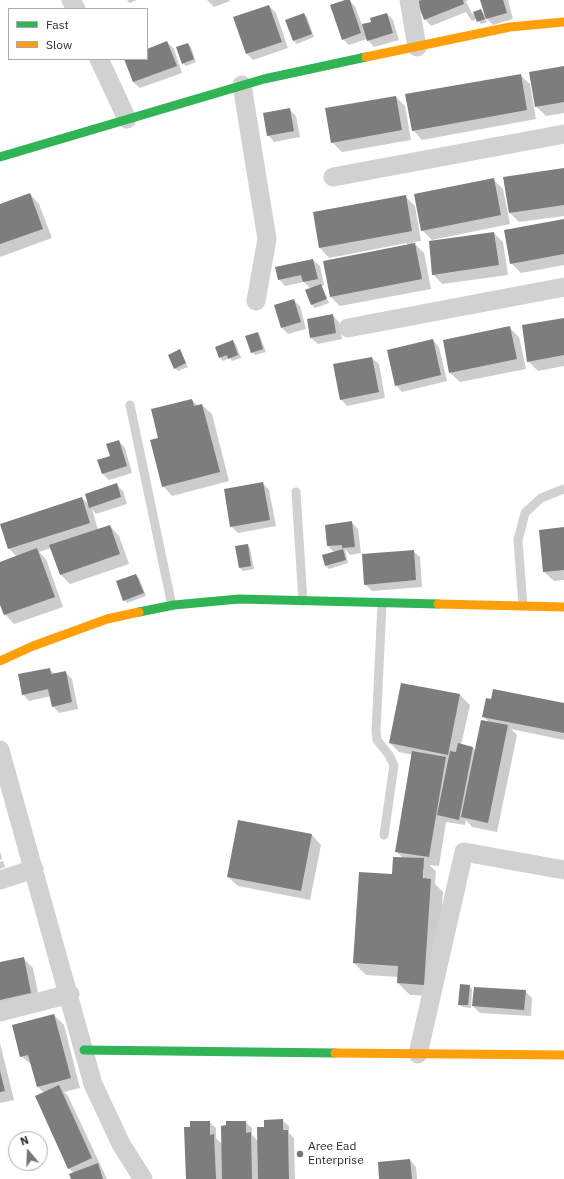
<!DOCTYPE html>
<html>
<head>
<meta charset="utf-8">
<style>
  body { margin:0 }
  #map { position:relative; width:564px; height:1179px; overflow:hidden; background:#fff; font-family:"IBM Plex Sans",sans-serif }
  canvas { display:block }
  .legend { position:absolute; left:8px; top:8px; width:140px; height:52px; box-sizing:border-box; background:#fff; border:1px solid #ababab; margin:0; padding:5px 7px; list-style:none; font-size:12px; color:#2c2c2c }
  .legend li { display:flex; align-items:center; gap:8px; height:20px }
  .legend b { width:20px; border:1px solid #ababab }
  .north { position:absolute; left:8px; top:1131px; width:40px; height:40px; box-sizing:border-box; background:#fff; border:1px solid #ababab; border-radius:50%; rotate:341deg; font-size:11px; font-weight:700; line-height:16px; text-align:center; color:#2c2c2c }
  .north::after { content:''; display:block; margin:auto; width:14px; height:18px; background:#767676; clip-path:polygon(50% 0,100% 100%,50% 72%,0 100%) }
</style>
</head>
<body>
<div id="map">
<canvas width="564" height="1179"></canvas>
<ul class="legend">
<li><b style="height:5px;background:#30b455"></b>Fast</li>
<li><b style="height:5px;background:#ff9f0a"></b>Slow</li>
</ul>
<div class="north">N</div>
</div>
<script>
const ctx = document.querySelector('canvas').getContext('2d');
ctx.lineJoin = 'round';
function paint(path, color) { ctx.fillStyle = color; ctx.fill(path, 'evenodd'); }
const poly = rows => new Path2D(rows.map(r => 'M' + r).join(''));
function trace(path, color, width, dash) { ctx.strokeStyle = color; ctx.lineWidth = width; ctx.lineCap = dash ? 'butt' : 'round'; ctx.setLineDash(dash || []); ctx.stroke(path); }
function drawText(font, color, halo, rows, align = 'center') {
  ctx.font = font + ' "IBM Plex Sans",sans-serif'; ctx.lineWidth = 4; ctx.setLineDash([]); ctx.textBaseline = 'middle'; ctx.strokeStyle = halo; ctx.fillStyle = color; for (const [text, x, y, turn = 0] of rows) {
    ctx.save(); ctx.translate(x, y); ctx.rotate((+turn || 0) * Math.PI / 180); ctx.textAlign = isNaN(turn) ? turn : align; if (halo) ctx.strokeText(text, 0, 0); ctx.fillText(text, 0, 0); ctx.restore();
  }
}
const shadow = poly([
  [127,0,137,0,130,3],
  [207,0,229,0,230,1,214,7],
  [348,0,355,6,362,25,372,23,387,14,393,20,399,40,374,47,367,39,349,45,343,39],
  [424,0,469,0,466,1,471,12,476,17,481,10,486,15,482,0,508,0,513,19,493,25,485,17,487,22,481,24,477,19,472,21,466,12,431,26,425,19],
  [269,6,276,13,288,48,253,60,247,54],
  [304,14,307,17,314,37,297,44,294,41],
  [167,42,174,49,182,73,140,88,133,82,125,59,147,59,147,50],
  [188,44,191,47,196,62,186,66,183,63],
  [564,67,564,113,546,116,536,106],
  [520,75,530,84,536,119,422,140,413,130],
  [396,97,405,106,411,140,342,152,332,142],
  [289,109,296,116,300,137,274,142,268,135],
  [564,169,564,216,519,222,510,213],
  [494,180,503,189,510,224,432,240,422,230],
  [30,194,39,204,52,238,0,257,0,205],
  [405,196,415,206,421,241,413,242,424,253,431,289,340,306,331,297,407,245,407,243,329,258,320,248,314,213],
  [564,220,564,265,521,273,511,263],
  [494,233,503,242,508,275,442,284,433,274],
  [313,260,320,266,324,285,321,286,329,303,315,308,311,304,311,289,304,282,285,286,279,279],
  [293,300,300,306,306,329,288,334,282,328],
  [332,315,339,322,342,339,318,344,311,338,308,320],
  [564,319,564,366,538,371,528,361],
  [510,328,519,337,526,369,460,382,450,373],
  [257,333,260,336,266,352,255,355,252,352],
  [433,340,439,347,447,381,402,392,396,385],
  [233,341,236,345,241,358,232,361,230,358,223,361,220,358],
  [179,351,188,367,178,371,175,368],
  [372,358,379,364,385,398,347,406,341,399],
  [192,400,198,406,202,405,212,414,229,481,172,496,163,486,159,439],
  [119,441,125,448,132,473,109,480,102,473],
  [263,483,269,490,276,526,238,533,231,526],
  [117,485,123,491,127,504,96,514,92,509,98,530,110,526,119,536,129,564,70,584,60,574,51,548,39,552,46,559,63,607,14,624,5,614,0,602,0,563,17,557,9,548,82,498,90,506],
  [352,523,358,529,361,553,350,555,345,549,348,563,329,569,326,566,334,552,328,546,326,526],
  [564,528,564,580,554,581,544,572],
  [247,545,250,548,254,569,243,571,240,568],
  [413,551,420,557,422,587,372,591,365,584],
  [136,575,139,578,146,596,127,603,124,600],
  [49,669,55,674,65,672,72,679,78,709,59,713,53,706,51,696,29,701,23,694],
  [402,684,460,695,470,705,461,745,473,748,476,751,489,722,483,716,564,704,564,740,511,729,517,735,497,832,472,827,466,820,465,825,446,822,439,866,429,865,436,871,435,884,443,892,436,996,410,995,398,983,398,977,366,975,354,963,392,875,403,858,396,851,413,755,399,752,390,743],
  [422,869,424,869,423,883,421,883],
  [239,821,312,835,321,845,310,900,238,886,228,877],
  [0,851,2,859,0,860],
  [3,861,5,867,0,869,0,862],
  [23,958,33,968,40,1003,0,1011,0,963],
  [469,986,472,989,471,1008,462,1007,459,1004],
  [525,991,532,998,531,1016,480,1013,473,1006],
  [54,1015,64,1025,80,1088,64,1092,68,1096,107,1179,72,1179,74,1173,68,1168,44,1093,38,1087,32,1065,21,1056],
  [0,1043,14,1100,0,1103],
  [282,1120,289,1126,289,1133,294,1138,295,1179,187,1179,191,1128,209,1122,216,1128,216,1138,222,1144,245,1122,252,1128,252,1135,258,1141,265,1128],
  [410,1160,416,1167,417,1179,380,1179]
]);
const building = poly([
  [345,0,350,0,361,33,342,40,330,5],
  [421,0,463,0,464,4,424,20,417,1],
  [480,0,503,0,507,13,486,19],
  [269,5,282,42,246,54,233,17],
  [481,9,485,19,477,22,473,12],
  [304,13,312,34,293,41,285,20],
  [387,13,393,33,367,41,362,24,371,22,370,18],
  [167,41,177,66,133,82,124,59,147,59,147,49],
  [188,43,194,59,182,64,176,47],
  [564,66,564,102,535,107,529,72],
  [521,74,527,110,412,131,405,94],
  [396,96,402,130,331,143,325,108],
  [290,108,294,131,267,136,263,113],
  [564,168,564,205,509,213,503,177],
  [494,178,501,215,421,231,414,194],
  [30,193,43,229,0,244,0,204],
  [406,195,412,231,319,248,313,212],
  [564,219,564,254,510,264,504,230],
  [494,232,499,265,432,275,429,241],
  [415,243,422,279,330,297,323,261],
  [313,259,318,279,303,282,301,275,278,280,275,267],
  [321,284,327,299,311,305,305,290],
  [294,299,301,322,281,328,274,305],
  [333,314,336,333,310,338,307,319],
  [564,318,564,355,527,362,522,325],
  [510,326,517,359,449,373,443,340],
  [258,332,263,349,251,353,245,336],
  [433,339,441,375,395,386,387,350],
  [233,340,238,355,228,359,227,355,219,358,215,347],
  [180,349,186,363,174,369,168,355],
  [372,357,379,392,340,400,333,364],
  [192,399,194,406,202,404,220,472,162,487,150,440,158,438,151,409],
  [119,440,127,466,102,474,97,460,110,456,106,444],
  [263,482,270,520,230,527,224,489],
  [117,483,121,497,89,508,85,494],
  [82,497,90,523,8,549,0,524],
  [352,521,355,547,342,548,342,545,327,546,325,525],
  [110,525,120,554,60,575,49,545],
  [564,527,564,570,543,572,539,530],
  [248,544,251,566,239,568,235,546],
  [37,548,55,597,4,615,0,605,0,562],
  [343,549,346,560,325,566,322,555],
  [414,550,416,580,364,585,362,554],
  [136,574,144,593,123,601,116,581],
  [50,668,51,674,66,671,72,702,52,707,48,689,22,695,18,674],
  [401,683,460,694,448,755,389,743],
  [493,689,564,703,564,733,482,717,486,698,491,699],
  [481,720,508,725,488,823,461,817],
  [458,743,473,747,459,820,437,815,450,751,456,752],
  [412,751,446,757,429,857,395,852],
  [238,820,312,834,301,891,227,877],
  [393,857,424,858,423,878,431,879,424,985,397,983,398,966,353,963,359,872,392,874],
  [24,957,31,993,0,1000,0,962],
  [460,984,470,985,468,1005,458,1005],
  [474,987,526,990,524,1010,472,1006],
  [54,1014,71,1078,37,1087,28,1055,20,1057,12,1025],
  [0,1071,5,1091,0,1092],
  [59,1085,92,1158,68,1169,35,1096],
  [283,1119,283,1130,288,1130,289,1179,258,1179,257,1127,264,1127,264,1120],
  [190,1121,210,1121,210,1135,214,1134,216,1179,186,1179,184,1127,190,1127],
  [226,1121,246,1121,246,1133,251,1132,252,1179,222,1179,221,1126,226,1125],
  [410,1159,412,1179,379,1179,378,1162],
  [98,1163,103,1179,71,1179,69,1174]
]);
const lane = poly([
  [130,405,172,606],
  [296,492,303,601],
  [382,604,376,731,377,740,389,755,394,765,384,835],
  [523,606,518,540,525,513,541,498,564,489]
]);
const street = poly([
  [71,0,76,9],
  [409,0,417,47],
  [99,59,127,119],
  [242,85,267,239,256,301],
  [333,177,564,134],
  [348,328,564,287],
  [0,750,93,1084,121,1144,143,1179],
  [0,880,34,869],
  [0,1012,70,994],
  [418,1054,464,852,564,870]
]);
const fast = poly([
  [0,157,264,79,366,57],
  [139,612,174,605,239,599,438,604],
  [84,1050,335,1053]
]);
const slow = poly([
  [366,57,510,27,564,22],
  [438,604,564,607],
  [0,661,33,646,107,619,139,612],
  [335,1053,564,1055]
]);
const markers = [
  [300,1154,4,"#767676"]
];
const poiNames = [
  ["Aree Ead",308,1147],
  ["Enterprise",308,1161]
];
paint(shadow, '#0003');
paint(building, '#7d7d7d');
trace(lane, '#d1d1d1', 9);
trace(street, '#d1d1d1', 19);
trace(fast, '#30b455', 9);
trace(slow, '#ff9f0a', 9);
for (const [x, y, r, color] of markers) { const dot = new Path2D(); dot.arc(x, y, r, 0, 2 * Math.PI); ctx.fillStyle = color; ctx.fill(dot); trace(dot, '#fff', 1.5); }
drawText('12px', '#2c2c2c', '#fff', poiNames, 'left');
</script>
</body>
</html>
